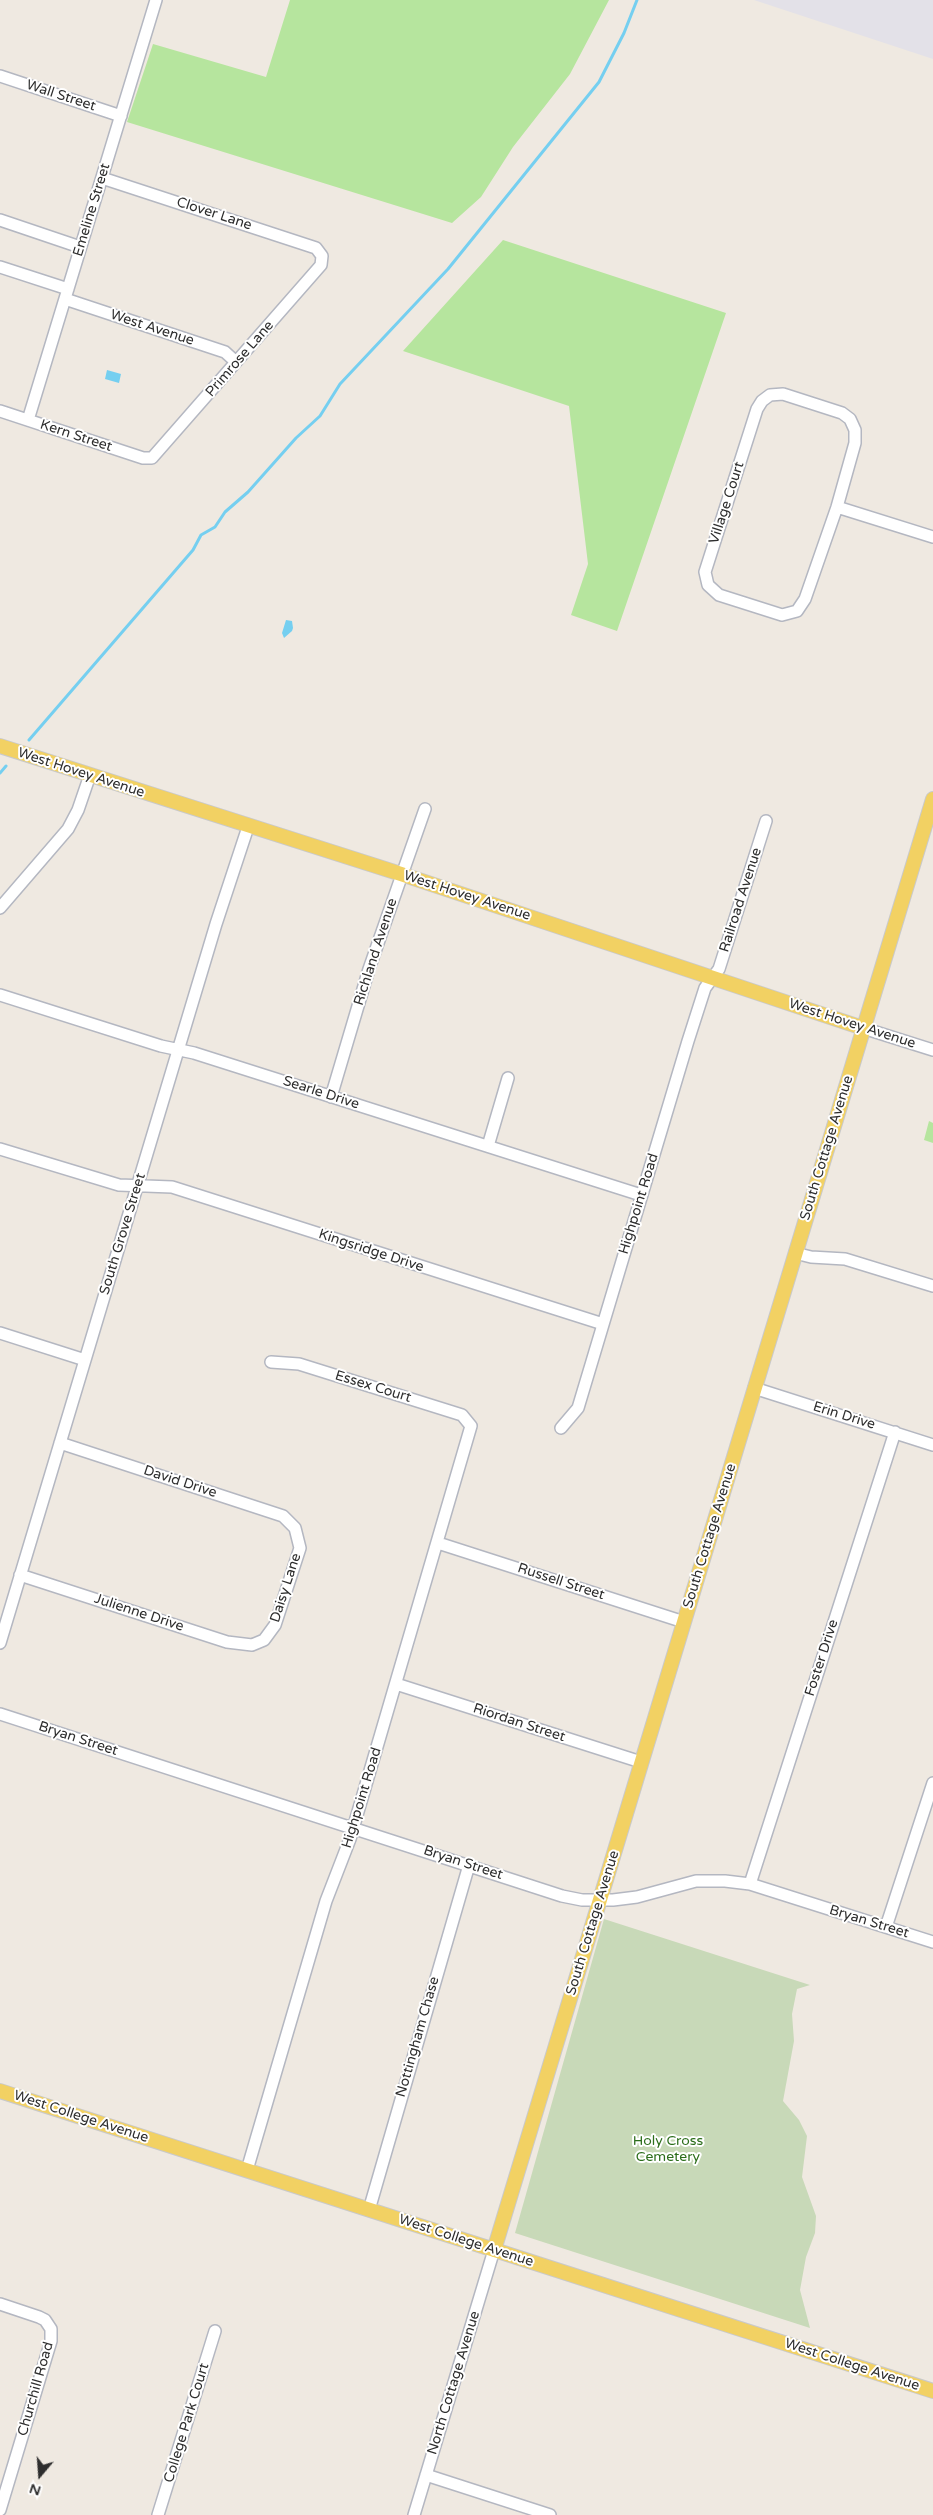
<!DOCTYPE html>
<html>
<head>
<meta charset="utf-8">
<style>
  body { margin:0 }
  #map { position:relative; width:933px; height:2515px; overflow:hidden; background:#efe9e1; font-family:"Varela Round",sans-serif }
  canvas { display:block }
  .north { position:absolute; left:15px; top:2450px; width:50px; height:50px; -webkit-text-stroke:4px #fff; paint-order:stroke; rotate:198deg; font-size:14px; font-weight:700; line-height:20px; text-align:center; color:#2e2e2e }
  .north::after { content:''; display:block; margin:auto; width:18px; height:22px; background:#2e2e2e; clip-path:polygon(50% 0,100% 100%,50% 72%,0 100%) }
</style>
</head>
<body>
<div id="map">
<canvas width="933" height="2515"></canvas>
<div class="north">N</div>
</div>
<script>
const ctx = document.querySelector('canvas').getContext('2d');
ctx.lineJoin = 'round';
function paint(path, color) { ctx.fillStyle = color; ctx.fill(path, 'evenodd'); }
const poly = rows => new Path2D(rows.map(r => 'M' + r).join(''));
function trace(path, color, width, dash) { ctx.strokeStyle = color; ctx.lineWidth = width; ctx.lineCap = dash ? 'butt' : 'round'; ctx.setLineDash(dash || []); ctx.stroke(path); }
function drawText(font, color, halo, rows, align = 'center') {
  ctx.font = font + ' "Varela Round",sans-serif'; ctx.lineWidth = 4; ctx.setLineDash([]); ctx.textBaseline = 'middle'; ctx.strokeStyle = halo; ctx.fillStyle = color; for (const [text, x, y, turn = 0] of rows) {
    ctx.save(); ctx.translate(x, y); ctx.rotate((+turn || 0) * Math.PI / 180); ctx.textAlign = isNaN(turn) ? turn : align; if (halo) ctx.strokeText(text, 0, 0); ctx.fillText(text, 0, 0); ctx.restore();
  }
}
const industrial = poly([
  [754,0,933,0,933,59]
]);
const green = poly([
  [290,0,609,0,570,74,513,147,481,197,452,223,127,122,153,44,266,77],
  [503,240,726,313,617,631,571,615,588,564,569,406,403,351],
  [929,1121,933,1123,933,1143,924,1140]
]);
const cemetery = poly([
  [604,1919,810,1985,797,1989,792,2014,794,2041,783,2101,799,2120,807,2136,802,2177,816,2216,815,2233,806,2257,800,2290,810,2328,515,2233]
]);
const water = poly([
  [107,370,121,374,119,383,105,379],
  [286,620,292,621,293,628,292,631,284,638,282,633]
]);
const stream = poly([
  [29,740,193,550,201,535,215,527,225,512,248,492,296,438,320,416,340,384,448,269,599,82,624,33,637,0],
  [0,773,6,766]
]);
const minor = poly([
  [0,76,121,116],
  [0,220,80,247],
  [0,267,68,289],
  [65,299,225,352,236,362],
  [783,394,842,413,850,419,855,430,855,443,837,507,805,599,797,611,782,615,719,595,708,585,705,572,757,409,762,401,770,395,783,394],
  [0,411,143,458,152,458,321,265,322,256,316,248,102,178],
  [28,420,156,0],
  [837,507,933,537],
  [0,908,68,829,78,810,90,775],
  [0,995,161,1046,194,1053,641,1195],
  [863,1028,933,1050],
  [331,1097,369,969,425,809],
  [488,1146,508,1078],
  [0,1149,119,1185,172,1187,603,1324],
  [795,1253,811,1257,845,1259,933,1286],
  [0,1333,85,1360],
  [754,1388,933,1445],
  [561,1428,578,1408,688,1041,705,988,719,969,766,821],
  [438,1543,684,1622],
  [20,1575,227,1642,252,1645,264,1640,275,1625,300,1548,295,1528,283,1516,60,1443],
  [0,1643,216,924,248,827],
  [396,1684,641,1762],
  [0,1714,562,1896,582,1900,613,1900,637,1897,696,1881,725,1881,750,1884,933,1942],
  [750,1884,895,1432],
  [886,1927,933,1783],
  [247,2170,326,1901,350,1839,471,1426,462,1415,299,1364,271,1362],
  [369,2210,469,1865],
  [0,2304,39,2317,45,2320,51,2329,51,2341,0,2510],
  [426,2475,550,2515],
  [158,2515,215,2331],
  [414,2515,494,2250]
]);
const major = poly([
  [0,746,401,874,863,1028],
  [0,2091,933,2391],
  [494,2250,933,799]
]);
const streetNames = [
  ["Wall Street",61,96,18],
  ["Emeline Street",92,210,-73],
  ["Clover Lane",214,214,18],
  ["West Avenue",152,328,18],
  ["Primrose Lane",240,359,-49],
  ["Kern Street",76,436,18],
  ["Village Court",727,503,-72],
  ["West Hovey Avenue",81,773,18],
  ["West Hovey Avenue",467,896,18],
  ["Railroad Avenue",741,900,-72],
  ["Richland Avenue",376,952,-72],
  ["West Hovey Avenue",852,1024,18],
  ["Searle Drive",321,1093,18],
  ["South Cottage Avenue",827,1148,-73],
  ["Highpoint Road",639,1204,-73],
  ["South Grove Street",123,1234,-73],
  ["Kingsridge Drive",371,1251,18],
  ["Essex Court",373,1387,17],
  ["Erin Drive",844,1416,17],
  ["David Drive",180,1482,18],
  ["South Cottage Avenue",710,1536,-73],
  ["Russell Street",561,1582,18],
  ["Daisy Lane",286,1588,-72],
  ["Julienne Drive",139,1613,18],
  ["Foster Drive",822,1658,-72],
  ["Riordan Street",519,1723,18],
  ["Bryan Street",78,1739,18],
  ["Highpoint Road",362,1798,-73],
  ["Bryan Street",463,1863,18],
  ["Bryan Street",869,1922,17],
  ["South Cottage Avenue",593,1923,-73],
  ["Nottingham Chase",418,2037,-74],
  ["West College Avenue",81,2117,18],
  ["West College Avenue",466,2241,18],
  ["West College Avenue",852,2365,18],
  ["North Cottage Avenue",454,2383,-73],
  ["Churchill Road",36,2389,-74],
  ["College Park Court",187,2423,-73]
];
const parkNames = [
  ["Holy Cross",668,2141],
  ["Cemetery",668,2157]
];
paint(industrial, '#e3e1e8');
paint(green, '#b6e59e');
paint(cemetery, '#c8d9b8');
paint(water, '#75cff0');
trace(stream, '#75cff0', 3);
trace(minor, '#b4b7c1', 14);
trace(major, '#c9c9c9', 16);
trace(minor, '#fff', 11);
trace(major, '#f2d163', 14);
drawText('14px', '#2e2e2e', '#fff', streetNames);
drawText('14px', '#2c6e1b', '#fff', parkNames);
</script>
</body>
</html>
